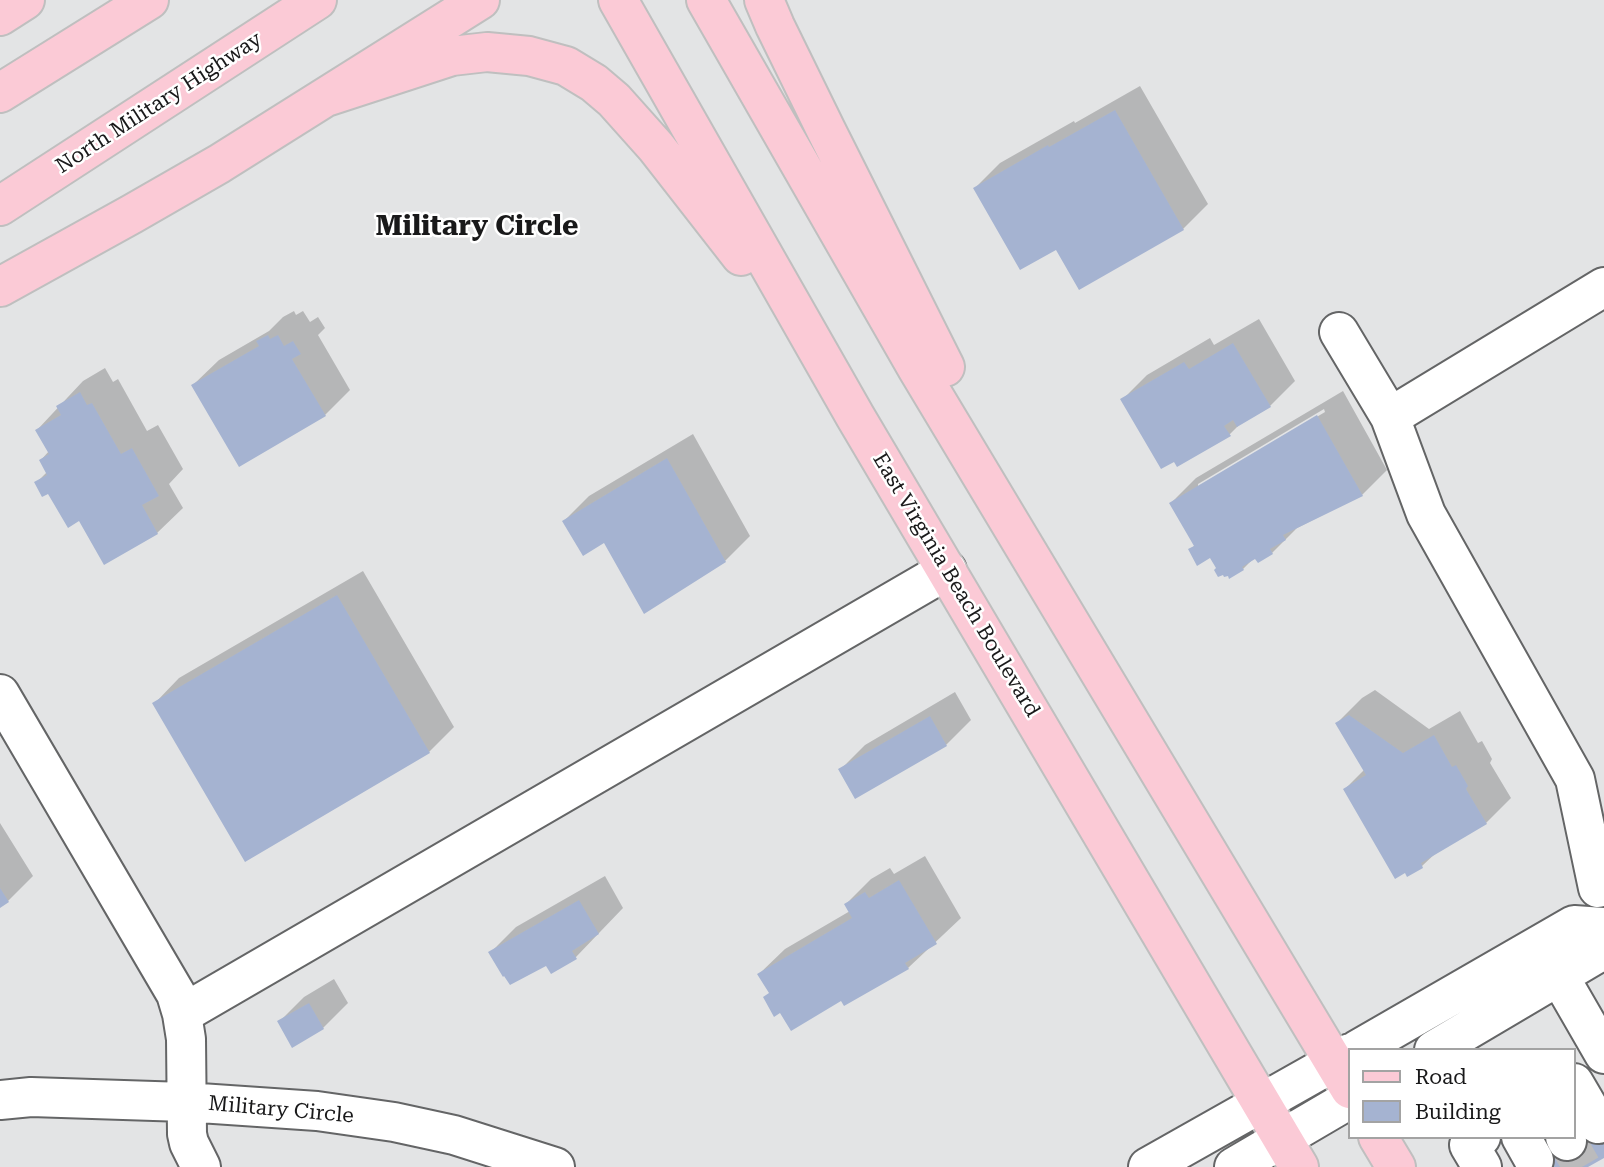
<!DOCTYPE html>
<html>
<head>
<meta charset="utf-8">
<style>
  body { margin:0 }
  #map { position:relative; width:1604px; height:1167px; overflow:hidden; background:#e3e4e5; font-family:"Roboto Serif",serif }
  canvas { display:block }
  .legend { position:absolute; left:1348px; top:1048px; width:228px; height:91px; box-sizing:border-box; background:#fff; border:2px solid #a3a3a3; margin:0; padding:9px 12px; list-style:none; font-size:21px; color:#19191a }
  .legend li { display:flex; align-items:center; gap:14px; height:35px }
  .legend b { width:35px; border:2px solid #a3a3a3 }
</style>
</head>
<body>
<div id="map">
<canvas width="1604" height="1167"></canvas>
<ul class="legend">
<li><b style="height:9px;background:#fbcad6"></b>Road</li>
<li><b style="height:19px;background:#a5b3d1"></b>Building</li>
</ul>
</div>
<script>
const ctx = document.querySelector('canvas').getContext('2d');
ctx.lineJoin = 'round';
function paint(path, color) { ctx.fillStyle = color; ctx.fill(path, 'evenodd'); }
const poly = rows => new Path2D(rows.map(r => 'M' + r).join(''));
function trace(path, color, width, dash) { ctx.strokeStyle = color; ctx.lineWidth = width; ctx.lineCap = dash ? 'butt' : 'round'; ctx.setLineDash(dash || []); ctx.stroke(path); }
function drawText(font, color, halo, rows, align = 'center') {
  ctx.font = font + ' "Roboto Serif",serif'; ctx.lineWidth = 5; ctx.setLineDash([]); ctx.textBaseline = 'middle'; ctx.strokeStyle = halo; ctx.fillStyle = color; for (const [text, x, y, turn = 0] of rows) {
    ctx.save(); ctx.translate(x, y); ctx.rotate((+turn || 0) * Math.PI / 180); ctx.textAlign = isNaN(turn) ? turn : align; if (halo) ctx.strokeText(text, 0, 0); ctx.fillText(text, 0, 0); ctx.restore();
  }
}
const shadow = poly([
  [1140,86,1208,204,1183,229,1057,247,975,188,1000,163,1074,121,1075,123],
  [294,311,296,315,303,311,310,322,318,317,325,328,318,335,350,390,325,415,193,385,219,360,269,331,283,317],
  [1259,319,1295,381,1270,406,1242,422,1229,435,1122,400,1147,375,1210,338,1214,345],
  [105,368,113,382,118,379,147,431,158,425,183,469,169,484,183,508,157,533,105,563,80,519,49,491,36,483,47,472,41,460,49,451,37,430,83,381],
  [1343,391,1387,470,1362,495,1297,528,1272,553,1258,560,1254,558,1243,569,1218,568,1211,556,1190,550,1195,545,1171,503,1196,478],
  [1324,409,1325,412,1198,488,1198,484],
  [693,434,750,536,725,561,604,541,564,521,589,496],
  [363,571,454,727,429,752,154,704,179,678],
  [1375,690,1429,729,1460,711,1478,743,1482,741,1492,759,1490,763,1511,798,1486,823,1438,851,1422,866,1345,789,1364,770,1337,723,1362,698],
  [955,692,971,720,946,745,840,770,865,745],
  [0,823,33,876,8,901,0,906],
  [925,856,961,918,908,968,842,999,770,992,759,974,785,949,850,911,846,904,871,879,890,868,894,874],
  [605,876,623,908,576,957,547,964,491,952,516,927],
  [334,979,348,1003,323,1028,279,1022,304,997]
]);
const building = poly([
  [1115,110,1184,230,1079,290,1056,250,1020,270,973,188,1048,145,1049,147],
  [268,335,270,339,278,335,284,346,293,341,301,354,292,359,326,416,239,467,191,385,259,346,256,341],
  [1233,343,1271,407,1237,427,1233,420,1224,426,1231,436,1177,467,1174,462,1161,469,1120,399,1184,362,1189,369],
  [80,392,87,405,92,403,121,454,132,448,159,496,142,505,158,534,104,565,79,521,68,528,48,494,42,497,34,482,47,475,39,460,49,454,35,430,61,415,56,406],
  [1317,415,1363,496,1283,535,1286,540,1270,549,1273,554,1258,563,1255,559,1242,567,1244,570,1229,579,1228,576,1224,577,1223,575,1218,577,1214,570,1216,568,1210,558,1197,566,1188,549,1194,546,1169,503],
  [667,458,726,562,644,614,604,543,583,556,562,521],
  [337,595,430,753,245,862,152,703],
  [1349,715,1403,753,1434,735,1452,767,1456,765,1468,786,1466,789,1487,824,1421,863,1423,868,1407,877,1405,873,1395,879,1343,789,1366,775,1335,723],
  [930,716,947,746,855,799,838,769],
  [899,880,937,944,905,963,909,969,844,1006,841,1001,791,1031,780,1013,774,1017,763,997,769,993,757,974,852,918,844,904,865,892,869,898],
  [0,888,9,902,0,908],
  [579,900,599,934,572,951,577,959,551,974,546,966,510,985,504,976,503,977,488,952],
  [309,1003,324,1029,292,1048,277,1021],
  [1604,1120,1604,1158,1588,1167,1523,1167]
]);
const minorTunnel = poly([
  [1567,1141,1582,1167]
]);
const minor = poly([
  [1339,332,1390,417,1426,514,1575,779,1598,888],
  [1390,417,1604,287],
  [0,694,176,994,182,1014,186,1039,187,1134,189,1143,201,1167],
  [1559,976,1604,1054],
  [182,1014,947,570],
  [1357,1050,1574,925,1604,927],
  [1434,1050,1593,956,1604,938],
  [1574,1083,1598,1124],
  [0,1100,31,1097,185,1102,317,1111,394,1122,454,1135,555,1167],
  [1481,1137,1469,1145,1482,1167],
  [1521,1137,1534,1160],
  [1565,1137,1567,1141],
  [1148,1167,1350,1053],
  [1234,1167,1350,1099]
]);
const major = poly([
  [618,0,855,416,1299,1167],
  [706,0,917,368,1350,1089],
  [764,0,775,26,826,130,945,367],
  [0,16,25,0],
  [0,93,149,0],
  [326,97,452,56,487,52,529,56,566,66,594,83,614,100,656,147,741,256],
  [0,206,317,0],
  [0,287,132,214,219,164,480,0],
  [1378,1137,1396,1167]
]);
const streetNames = [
  ["North Military Highway",159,103,-33],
  ["East Virginia Beach Boulevard",956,585,59],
  ["Military Circle",281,1110,5]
];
const districtNames = [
  ["Military Circle",477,227]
];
paint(shadow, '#0003');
paint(building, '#a5b3d1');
trace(minorTunnel, '#bbbbbc', 38, [38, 19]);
trace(minor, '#646566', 42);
trace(major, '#bfbfbf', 42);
trace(minor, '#fff', 38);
trace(major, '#fbcad6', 38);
drawText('21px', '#19191a', '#fff', streetNames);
drawText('bold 28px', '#19191a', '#fff', districtNames);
</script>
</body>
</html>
